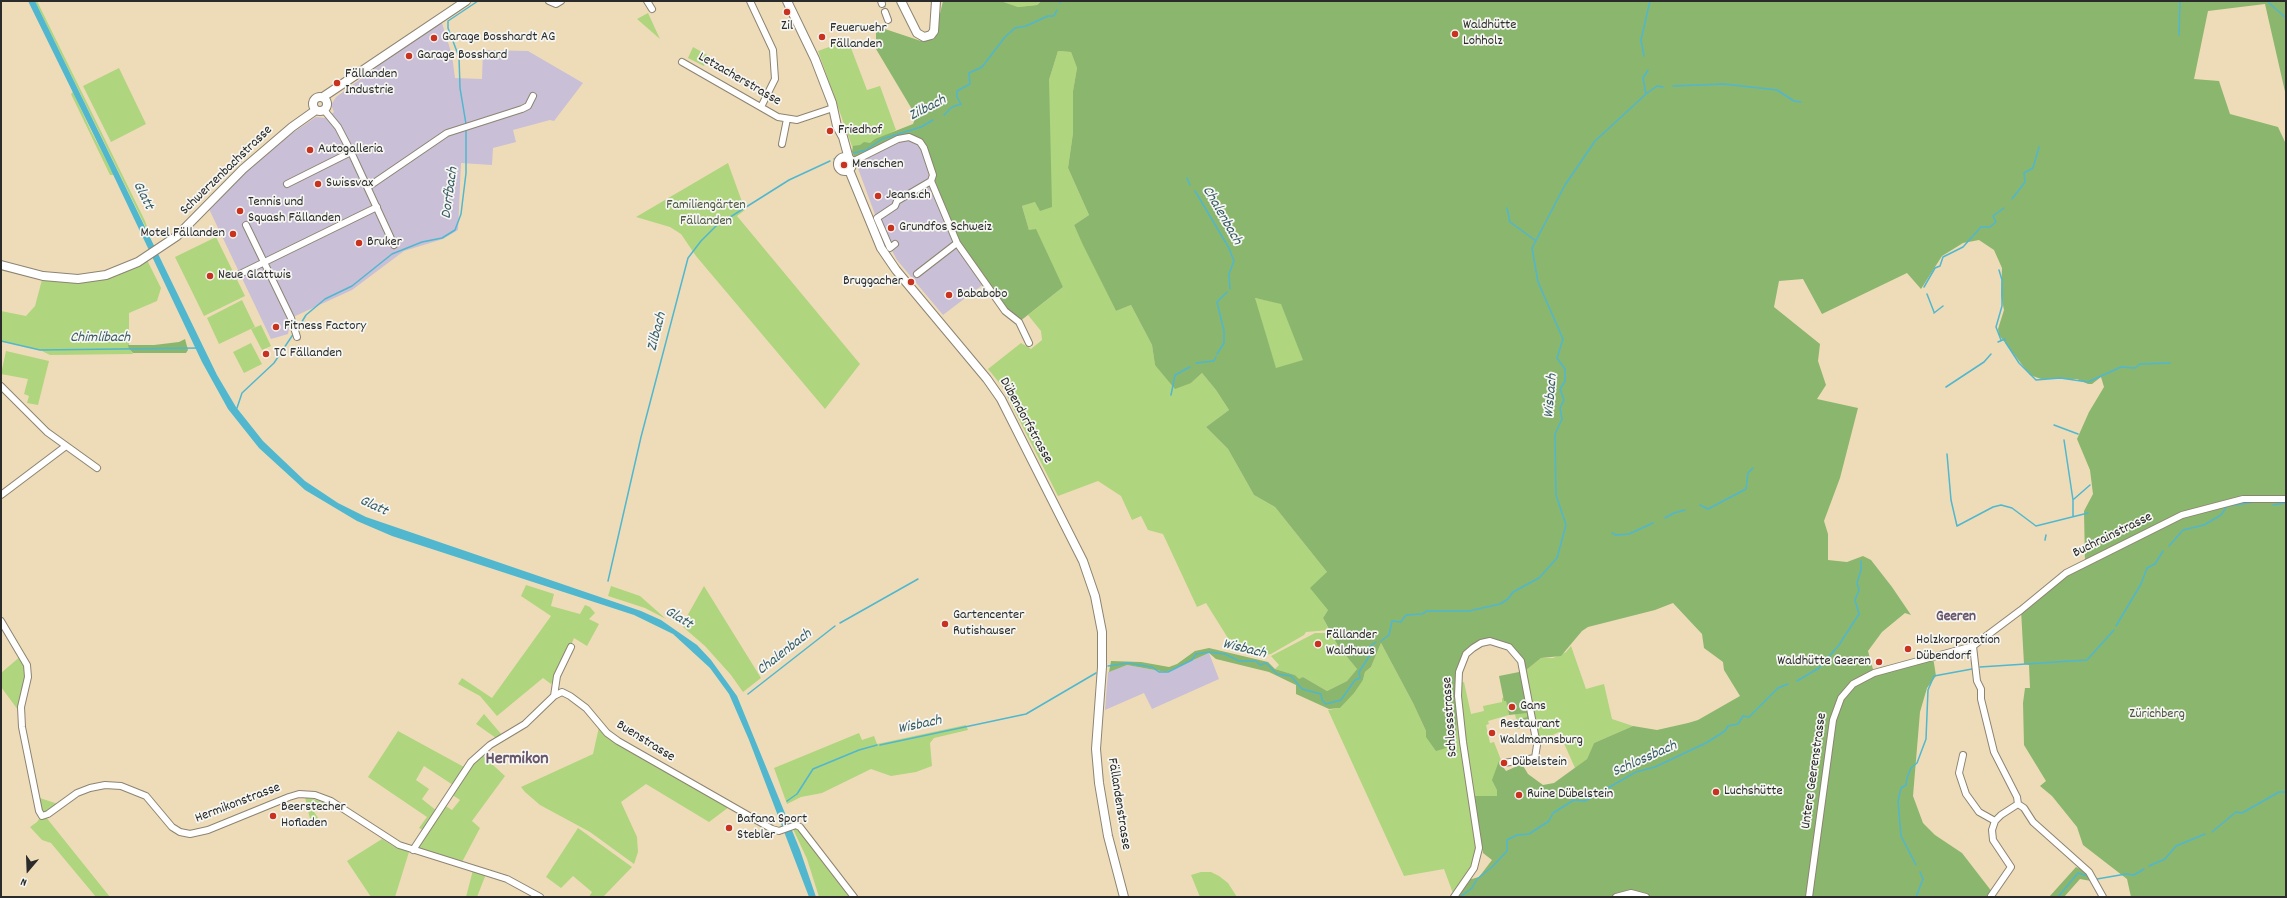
<!DOCTYPE html>
<html>
<head>
<meta charset="utf-8">
<style>
  body { margin:0 }
  #map { position:relative; width:2287px; height:898px; overflow:hidden; background:#eedcb9; font-family:Dekko,sans-serif }
  canvas { display:block }
  .frame { position:absolute; inset:0; border:2px solid #2b2b2b; pointer-events:none }
  .north { position:absolute; left:8px; top:850px; width:40px; height:40px; -webkit-text-stroke:3px #f6f6f2; paint-order:stroke; rotate:199deg; font-size:11px; font-weight:700; line-height:16px; text-align:center; color:#2b2b2b }
  .north::after { content:''; display:block; margin:auto; width:14px; height:18px; background:#2b2b2b; clip-path:polygon(50% 0,100% 100%,50% 72%,0 100%) }
</style>
</head>
<body>
<div id="map">
<canvas width="2287" height="898"></canvas>
<div class="frame"></div>
<div class="north">N</div>
</div>
<script>
const ctx = document.querySelector('canvas').getContext('2d');
ctx.lineJoin = 'round';
function paint(path, color) { ctx.fillStyle = color; ctx.fill(path, 'evenodd'); }
const poly = rows => new Path2D(rows.map(r => 'M' + r).join(''));
function trace(path, color, width, dash) { ctx.strokeStyle = color; ctx.lineWidth = width; ctx.lineCap = dash ? 'butt' : 'round'; ctx.setLineDash(dash || []); ctx.stroke(path); }
function drawText(font, color, halo, rows, align = 'center') {
  ctx.font = font + ' Dekko,sans-serif'; ctx.lineWidth = 3.5; ctx.setLineDash([]); ctx.textBaseline = 'middle'; ctx.strokeStyle = halo; ctx.fillStyle = color; for (const [text, x, y, turn = 0] of rows) {
    ctx.save(); ctx.translate(x, y); ctx.rotate((+turn || 0) * Math.PI / 180); ctx.textAlign = isNaN(turn) ? turn : align; if (halo) ctx.strokeText(text, 0, 0); ctx.fillText(text, 0, 0); ctx.restore();
  }
}
const industrial = poly([
  [441,20,452,55,455,78,482,79,483,50,528,51,583,83,554,121,550,120,513,130,516,142,493,148,492,165,461,163,458,230,443,239,404,251,352,290,291,318,288,334,271,339,209,209,252,165,288,136,316,117,326,118,334,112,331,105,336,97],
  [906,137,920,142,985,283,943,315,897,260,880,228,856,163],
  [1209,653,1219,679,1152,709,1144,693,1105,710,1108,672,1127,665,1166,672]
]);
const green = poly([
  [35,1,37,1,145,221,152,240],
  [1001,1,1040,1,1037,5,1018,7],
  [648,13,660,39,637,19],
  [848,40,867,90,880,86,896,130,854,152,818,51],
  [693,47,709,56,704,66,688,58],
  [1058,51,1071,52,1077,68,1073,91,1073,133,1068,168,1089,215,1074,225,1116,311,1131,305,1152,345,1155,365,1191,383,1202,373,1216,390,1229,410,1206,427,1228,449,1254,495,1275,507,1327,572,1328,610,1323,618,1329,630,1306,632,1304,635,1271,654,1258,656,1236,651,1206,603,1197,607,1163,534,1148,530,1141,516,1132,520,1121,496,1098,481,1058,496,1002,386,988,369,1021,343,1031,349,1042,340,1041,331,1028,315,1063,287,1029,230,1022,206,1035,202,1049,123,1049,80],
  [119,68,146,124,111,142,83,86],
  [73,92,91,131,114,175,110,175,71,94],
  [728,163,745,210,737,216,860,364,825,409,696,256,681,234,670,227,636,217],
  [216,237,245,296,204,316,175,257],
  [146,258,161,288,157,301,129,313,129,349,133,354,50,355,40,350,1,341,1,311,26,316,35,306,43,276,90,278],
  [1254,298,1281,303,1304,360,1276,369],
  [242,300,255,327,219,344,207,318],
  [261,325,271,346,262,350,251,329],
  [251,343,262,364,244,373,233,352],
  [6,351,49,361,38,405,27,403,29,396,24,394,28,379,1,374],
  [526,585,554,594,551,606,580,614,585,605,590,607,595,613,589,619,599,624,587,646,574,638,565,660,551,684,543,678,497,716,480,696,458,684,462,678,492,698,551,616,521,596],
  [611,586,640,596,666,619,645,608,608,596],
  [704,586,761,678,743,692,731,675,705,646,683,627,686,618],
  [1315,633,1331,633,1338,646,1357,669,1347,681,1327,691,1303,677,1299,680,1295,675,1275,669,1279,665,1271,656],
  [1381,643,1413,703,1426,731,1426,737,1457,705,1477,848,1472,868,1454,896,1444,869,1404,876,1328,710,1340,708,1363,680,1365,672,1371,667],
  [1571,646,1586,689,1604,684,1612,719,1633,726,1594,743,1587,759,1575,768,1559,732,1537,743,1525,671,1541,658,1553,658,1566,652],
  [22,655,27,665,21,714,1,687,1,673],
  [1464,682,1471,714,1484,711,1483,706,1502,702,1502,698,1507,697,1527,706,1528,717,1516,719,1515,714,1506,701,1509,715,1488,721,1489,724,1486,725,1490,743,1494,742,1501,760,1497,796,1473,796,1465,745,1460,683],
  [484,714,502,735,496,738,476,724],
  [966,725,968,730,934,738,930,743,932,766,916,772,891,776,871,769,822,793,801,797,787,804,774,768,859,733,862,740,874,736,877,744],
  [599,727,729,807,709,822,646,784,621,802,637,837,638,852,634,864,590,832,540,805,525,792,521,787,593,754],
  [398,731,464,767,453,785,424,766,416,780,429,789,422,799,437,811,423,830,419,828,427,817,368,777],
  [481,754,505,776,472,821,480,828,462,862,419,849,418,844,444,805,452,810,460,800,451,794,463,774],
  [37,797,61,805,45,816,110,897,96,897,51,843,42,840,30,827,37,822,41,816],
  [305,797,327,803,314,812,321,822,312,828],
  [797,827,852,897,819,897,807,859,793,829],
  [578,828,632,867,603,897,589,897,592,892,573,876,561,888,546,877],
  [382,839,393,846,409,852,395,897,371,897,347,861],
  [473,870,486,874,477,897,466,897],
  [1201,872,1211,872,1219,876,1228,883,1237,897,1200,897,1191,875]
]);
const forest = poly([
  [943,1,1001,1,1018,7,1037,5,1041,1,2286,1,2286,96,2265,4,2208,11,2194,79,2219,81,2230,114,2278,127,2286,144,2286,897,2131,897,2127,879,2083,845,2077,827,2052,796,2040,786,2046,781,2024,745,2023,703,2025,688,2030,688,2029,665,2024,664,2021,610,2085,562,2084,511,2093,494,2090,470,2077,439,2089,412,2104,387,2101,377,2092,384,2088,384,2077,379,2041,379,2030,375,1999,335,1998,329,2004,310,2001,295,2002,268,1994,250,1979,240,1963,243,1942,256,1921,289,1907,273,1822,314,1803,279,1779,281,1774,307,1820,344,1818,361,1826,385,1817,399,1858,408,1840,478,1824,521,1828,534,1828,560,1847,562,1863,556,1871,560,1892,587,1911,615,1905,613,1882,632,1868,651,1874,673,1933,657,1936,676,1927,688,1920,712,1913,796,1923,823,1935,835,1962,853,1996,897,1458,897,1468,880,1479,877,1492,860,1483,853,1473,796,1497,796,1497,790,1492,780,1499,761,1506,771,1522,764,1528,774,1543,785,1554,783,1587,759,1594,743,1633,726,1657,730,1688,723,1698,720,1740,696,1724,670,1723,662,1704,648,1702,634,1673,603,1655,610,1588,627,1582,631,1561,656,1541,658,1525,671,1532,726,1515,729,1513,720,1527,717,1527,713,1509,715,1506,701,1504,701,1499,676,1524,671,1515,653,1490,641,1466,654,1458,683,1456,737,1446,748,1436,751,1426,737,1426,731,1413,703,1381,643,1371,667,1365,672,1363,680,1354,693,1340,708,1329,709,1296,694,1296,685,1269,672,1216,659,1209,653,1166,672,1127,665,1109,672,1111,661,1141,662,1169,667,1177,664,1195,651,1209,648,1268,662,1275,669,1295,675,1299,679,1303,677,1327,691,1347,681,1357,669,1338,646,1323,618,1328,610,1310,588,1327,572,1275,507,1254,495,1228,449,1206,427,1229,410,1216,390,1202,373,1191,383,1175,389,1155,365,1152,345,1131,305,1116,311,1083,245,1074,225,1089,215,1068,168,1073,133,1073,91,1077,68,1071,52,1058,51,1049,80,1052,207,1040,211,1035,202,1022,206,1029,230,1036,229,1063,287,1019,322,1005,311,957,243,933,178,924,148,909,137,856,161,852,152,853,146,860,145,864,142,870,143,875,139,913,124,916,116,876,49,876,26,921,41,934,39],
  [1255,298,1281,304,1303,360,1276,368],
  [185,339,188,350,186,353,133,353,129,349,128,345,154,345,179,342],
  [2076,867,2083,870,2091,881,2080,879,2064,897,2049,897]
]);
const water = poly([
  [28,1,35,1,217,375,236,407,263,441,305,481,338,503,366,517,641,611,661,620,697,645,711,660,737,696,800,850,816,897,809,897,749,740,729,694,710,668,673,634,634,615,392,536,357,521,305,490,259,448,228,409,202,362,110,168]
]);
const stream = poly([
  [2268,2,2286,18],
  [1060,3,1061,1],
  [2179,35,2180,1],
  [1644,56,1641,40,1650,1],
  [1673,86,1724,84,1777,90,1794,101,1801,102],
  [1646,94,1657,86,1663,87],
  [944,115,952,107,961,104,957,97,957,91,970,84,969,73,982,67,1005,37,1015,28,1026,26,1048,16,1054,16,1057,10],
  [466,124,460,88,459,57,448,28,448,21,478,1],
  [854,153,866,150,882,139,921,127,933,120],
  [834,159,836,159],
  [1187,178,1190,185],
  [1195,191,1229,248,1234,261,1229,274,1230,289],
  [2012,199,2025,182,2024,173,2033,168,2039,147],
  [1507,208,1510,222,1536,241],
  [1999,270,2002,280,2002,306,1996,327,2001,340],
  [1924,287,1935,268,1940,266,1943,257,1963,247,1981,227,1990,227,1996,222,1993,216,2004,208],
  [1927,294,1934,312],
  [1934,313,1943,306],
  [297,330,306,315,325,299,352,286,392,254,422,242,442,238,455,230,461,214,466,173,466,128],
  [1,341,40,350,198,348],
  [1998,342,2005,339,2005,341],
  [2006,343,2019,363,2036,380,2060,378,2088,382,2121,367,2135,368,2140,364,2170,363],
  [1217,354,1224,343,1224,331,1217,302,1227,292],
  [1196,363,1214,361,1216,357],
  [1946,387,1984,362,1991,354],
  [1171,395,1175,375,1190,367],
  [237,408,242,393,274,363,294,333],
  [2054,425,2078,434],
  [2064,440,2073,500,2073,516],
  [1947,454,1951,500,1957,526,1993,507,2001,505,2012,508,2036,526,2088,513],
  [2074,499,2090,485],
  [1700,505,1708,509,1746,489,1748,473,1753,468],
  [2273,505,2286,503],
  [1665,518,1674,513,1685,510],
  [1612,533,1616,535,1629,534,1653,523],
  [2045,540,2046,535],
  [2169,546,2183,530,2204,525,2221,515,2227,506,2255,502],
  [608,581,641,437,688,258,701,241,716,226,789,180,830,161],
  [840,623,918,579],
  [2116,626,2141,584,2147,568,2155,564,2163,551],
  [1381,641,1389,635,1392,621,1401,622,1406,615,1422,614,1427,611,1469,611,1500,604,1508,599,1513,592,1539,578,1557,558,1566,525,1556,495,1555,434,1562,419,1560,408,1564,400,1560,389,1565,381,1565,369,1557,358,1563,339,1538,282,1532,248,1565,185,1595,141,1646,94,1643,78,1648,70],
  [1108,666,1128,663,1152,667,1159,672,1168,672,1192,660,1196,654,1209,652,1225,654,1239,661,1256,661,1260,665,1266,663,1277,674,1291,676,1302,689,1321,694,1322,700,1326,704,1341,700,1355,680,1360,678,1359,672,1370,655,1368,648,1376,642],
  [1980,667,2087,660,2114,630],
  [1797,681,1819,668,1839,645,1859,614,1855,600,1859,590,1857,583,1861,570,1861,561],
  [748,694,835,626],
  [880,745,1026,714,1096,673],
  [787,801,797,794,813,769,859,750,877,745],
  [2212,832,2236,812,2242,813,2279,792,2285,792],
  [1916,865,1901,836,1898,801,1901,788,1906,785,1907,778,1911,768,1917,763,1926,739,1928,690,1934,676,1972,669],
  [2149,866,2165,859,2176,846,2205,834],
  [2097,879,2126,874,2134,875,2144,869],
  [1460,897,1472,888,1477,879,1492,867,1507,851,1507,840,1517,835,1529,834,1549,821,1553,813,1574,800,1585,801,1636,772,1655,767,1706,743,1725,731,1728,726,1738,724,1743,716,1749,717,1778,688,1788,684],
  [1916,897,1923,879,1920,872],
  [2058,897,2078,873,2088,876]
]);
const minor = poly([
  [549,1,556,4,561,1],
  [647,1,652,9],
  [750,1,773,50,775,79,761,107],
  [881,1,882,4],
  [885,12,888,20],
  [682,62,778,117,797,120,830,109],
  [324,110,338,127,351,152,394,245],
  [782,144,787,119],
  [852,162,898,139,909,137,920,142,924,148,933,175,931,181,957,243,1005,311,1019,322,1029,343],
  [287,184,351,152],
  [368,187,447,133,522,109,528,106,533,96],
  [246,225,291,318,297,337],
  [895,244,890,248,877,218,895,206,897,201,931,181],
  [917,274,957,243],
  [238,275,377,207],
  [1,386,47,432,97,468],
  [1,495,66,446],
  [1,621,27,665,28,677,21,707,22,727,39,811,42,816,48,814,77,793,90,788,105,785,121,786,146,796,172,827,180,832,190,834,208,830,289,797,299,794,315,795,331,801,399,845,507,879,540,897],
  [1973,646,1977,681,1981,689,1981,699,1994,752,2017,797,2018,804,2024,808,2033,822,2089,872,2103,897],
  [554,696,557,676,571,647],
  [1963,755,1959,773,1966,794,1979,812,1995,821,2001,815,2018,804],
  [413,850,471,762,490,745,525,724,554,696,562,692,570,696,586,708,607,733,618,741,772,829,779,831,796,825,800,827,854,897],
  [1991,896,2011,867,1993,840,1992,830,1995,821],
  [1454,897,1474,868,1479,848,1463,742,1458,696,1459,672,1466,654,1473,648,1481,643,1490,641,1509,647,1521,661,1537,745,1535,758,1504,763],
  [1616,897,1631,893,1646,897],
  [1809,897,1833,720,1841,698,1853,684,1874,673,1973,646,2021,610,2066,573,2182,515,2243,499,2286,499]
]);
const major = poly([
  [787,1,815,59,832,103,837,126,843,137,849,159],
  [901,1,917,33,924,37,931,35,934,31,936,1],
  '313 104a7 7 0 1 1 14 0a7 7 0 1 1-14 0Z',
  [323,97,466,1],
  '838 164a7 7 0 1 1 14 0a7 7 0 1 1-14 0Z',
  [849,170,881,248,896,270,987,379,1001,399,1083,561,1095,596,1102,632,1102,667,1096,749,1099,783,1108,836,1124,897],
  [1,265,43,276,78,279,106,275,138,262,177,236,243,169,292,127,316,110]
]);
const markers = [
  [787,12,4,"#c8321e"],
  [1455,34,4,"#c8321e"],
  [822,37,4,"#c8321e"],
  [434,38,4,"#c8321e"],
  [409,56,4,"#c8321e"],
  [337,83,4,"#c8321e"],
  [830,131,4,"#c8321e"],
  [310,150,4,"#c8321e"],
  [844,165,4,"#c8321e"],
  [318,184,4,"#c8321e"],
  [878,196,4,"#c8321e"],
  [240,211,4,"#c8321e"],
  [891,228,4,"#c8321e"],
  [233,234,4,"#c8321e"],
  [359,243,4,"#c8321e"],
  [210,276,4,"#c8321e"],
  [911,282,4,"#c8321e"],
  [949,295,4,"#c8321e"],
  [276,327,4,"#c8321e"],
  [266,354,4,"#c8321e"],
  [945,624,4,"#c8321e"],
  [1318,644,4,"#c8321e"],
  [1908,649,4,"#c8321e"],
  [1879,662,4,"#c8321e"],
  [1512,707,4,"#c8321e"],
  [1492,733,4,"#c8321e"],
  [1504,763,4,"#c8321e"],
  [1716,792,4,"#c8321e"],
  [1519,795,4,"#c8321e"],
  [273,816,4,"#c8321e"],
  [729,828,4,"#c8321e"]
];
const poiNames = [
  ["Waldhütte",1463,26],
  ["Lohholz",1463,42],
  ["Zil",787,27,"center"],
  ["Feuerwehr",830,29],
  ["Fällanden",830,45],
  ["Garage Bosshardt AG",442,38],
  ["Garage Bosshard",417,56],
  ["Fällanden",345,75],
  ["Industrie",345,91],
  ["Friedhof",838,131],
  ["Autogalleria",318,150],
  ["Menschen",852,165],
  ["Swissvax",326,184],
  ["Jeans.ch",886,196],
  ["Tennis und",248,203],
  ["Squash Fällanden",248,219],
  ["Grundfos Schweiz",899,228],
  ["Motel Fällanden",225,234,"right"],
  ["Bruker",367,243],
  ["Neue Glattwis",218,276],
  ["Bruggacher",903,282,"right"],
  ["Bababobo",957,295],
  ["Fitness Factory",284,327],
  ["TC Fällanden",274,354],
  ["Gartencenter",953,616],
  ["Rutishauser",953,632],
  ["Fällander",1326,636],
  ["Waldhuus",1326,652],
  ["Holzkorporation",1916,641],
  ["Dübendorf",1916,657],
  ["Waldhütte Geeren",1871,662,"right"],
  ["Gans",1520,707],
  ["Restaurant",1500,725],
  ["Waldmannsburg",1500,741],
  ["Dübelstein",1512,763],
  ["Luchshütte",1724,792],
  ["Ruine Dübelstein",1527,795],
  ["Beerstecher",281,808],
  ["Hofladen",281,824],
  ["Bafana Sport",737,820],
  ["Stebler",737,836]
];
const streetNames = [
  ["Letzacherstrasse",739,80,30],
  ["Schwerzenbachstrasse",227,171,-44],
  ["Dübendorfstrasse",1025,421,61],
  ["Buchrainstrasse",2113,536,-26],
  ["Schlossstrasse",1451,717,-94],
  ["Buenstrasse",645,742,32],
  ["Untere Geerenstrasse",1815,771,-82],
  ["Hermikonstrasse",238,804,-21],
  ["Fällandenstrasse",1118,804,81]
];
const parkNames = [
  ["Familiengärten",706,206],
  ["Fällanden",706,222],
  ["Zürichberg",2157,715]
];
const waterNames = [
  ["Zilbach",928,109,-27],
  ["Dorfbach",451,193,-82],
  ["Glatt",142,196,64],
  ["Chalenbach",1221,216,60],
  ["Zilbach",658,332,-75],
  ["Chimlibach",100,339],
  ["Wisbach",1552,396,-85],
  ["Glatt",373,507,25],
  ["Glatt",678,619,32],
  ["Wisbach",1244,650,14],
  ["Chalenbach",785,653,-38],
  ["Wisbach",920,726,-12],
  ["Schlossbach",1645,760,-24]
];
const neighbourhoodNames = [
  ["Geeren",1956,618]
];
const districtNames = [
  ["Hermikon",517,761]
];
paint(industrial, '#c9bfd7');
paint(green, '#afd57e');
paint(forest, '#8bb66d');
paint(water, '#50b7ce');
trace(stream, '#50b7ce', 1.5);
trace(minor, '#8c8472', 8);
trace(major, '#8c8472', 10);
trace(minor, '#fff', 6);
trace(major, '#fff', 8);
for (const [x, y, r, color] of markers) { const dot = new Path2D(); dot.arc(x, y, r, 0, 2 * Math.PI); ctx.fillStyle = color; ctx.fill(dot); trace(dot, '#f6f6f2', 1.5); }
drawText('14px', '#2b2b2b', '#f6f6f2', poiNames, 'left');
drawText('14px', '#2b2b2b', '#f6f6f2', streetNames);
drawText('14px', '#4c5640', '#f6f6f2', parkNames);
drawText('italic 15px', '#385c64', '#f6f6f2', waterNames);
drawText('bold 15px', '#69576c', '#f6f6f2', neighbourhoodNames);
drawText('bold 18px', '#69576c', '#f6f6f2', districtNames);
</script>
</body>
</html>
